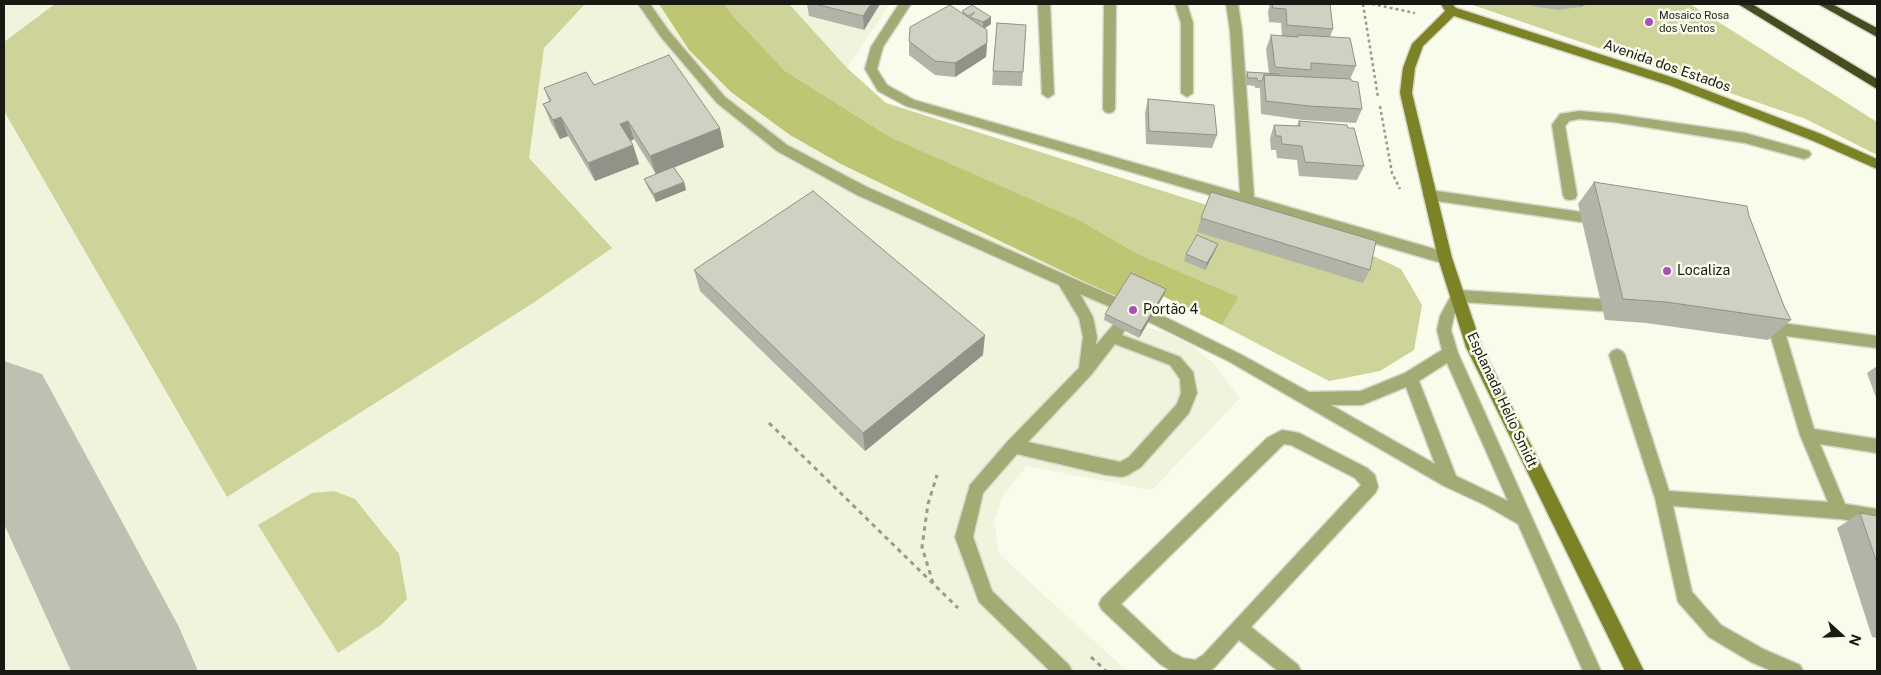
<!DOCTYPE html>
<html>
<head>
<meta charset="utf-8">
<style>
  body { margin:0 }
  #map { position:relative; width:1881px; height:675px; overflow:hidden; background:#f9fbeb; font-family:"Public Sans",sans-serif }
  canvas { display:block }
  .frame { position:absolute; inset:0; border:5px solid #181913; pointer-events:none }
  .north { position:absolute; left:1816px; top:610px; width:50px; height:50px; -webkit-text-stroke:4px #f9fbeb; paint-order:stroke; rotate:110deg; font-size:14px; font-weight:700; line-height:20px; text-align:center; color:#181913 }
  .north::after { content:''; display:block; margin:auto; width:18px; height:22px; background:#181913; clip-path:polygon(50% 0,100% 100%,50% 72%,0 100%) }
</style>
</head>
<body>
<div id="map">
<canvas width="1881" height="675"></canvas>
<div class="frame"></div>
<div class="north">N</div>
</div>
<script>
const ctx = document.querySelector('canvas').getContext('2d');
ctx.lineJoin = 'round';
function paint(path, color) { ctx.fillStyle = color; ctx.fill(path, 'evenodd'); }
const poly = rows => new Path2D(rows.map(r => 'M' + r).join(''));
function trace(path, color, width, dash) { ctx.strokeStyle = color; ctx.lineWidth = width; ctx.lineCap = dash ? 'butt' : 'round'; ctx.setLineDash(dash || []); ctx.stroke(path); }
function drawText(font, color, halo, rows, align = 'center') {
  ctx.font = font + ' "Public Sans",sans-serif'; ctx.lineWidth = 5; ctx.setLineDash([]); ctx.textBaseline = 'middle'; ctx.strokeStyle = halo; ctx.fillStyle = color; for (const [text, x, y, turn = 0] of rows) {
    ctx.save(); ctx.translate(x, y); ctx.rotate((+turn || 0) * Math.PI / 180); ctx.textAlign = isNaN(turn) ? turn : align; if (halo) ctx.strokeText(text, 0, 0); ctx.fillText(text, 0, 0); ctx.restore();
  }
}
const built = poly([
  [4,4,890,4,847,68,886,103,1401,269,1422,305,1414,350,1380,371,1329,381,1164,296,1146,327,1166,333,1192,346,1213,363,1240,398,1152,490,1027,466,1003,495,994,522,999,554,1127,671,4,671]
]);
const green = poly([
  [55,4,585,4,544,48,529,158,612,248,533,303,227,497,4,111,4,42],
  [724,4,789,4,847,68,886,103,1207,205,1369,254,1401,269,1422,305,1414,350,1380,371,1329,381,1222,325,1239,297,1136,253,1081,221,890,137,785,71,734,17],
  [1470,4,1690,4,1877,122,1877,155,1806,119],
  [334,491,355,499,399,554,407,599,381,625,338,653,258,525,312,493]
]);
const water = poly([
  [659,4,724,4,734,17,785,71,890,137,1081,221,1136,253,1239,297,1222,325,1130,280,1118,298,841,164,790,135,731,92,689,50]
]);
const taxiway = poly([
  [4,361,42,374,179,627,198,671,71,671,4,524,4,361]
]);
const pathFar1 = poly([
  [1363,4,1378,97],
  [1372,4,1415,13],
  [1380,106,1392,173,1400,189]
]);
const path = poly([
  [769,423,958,608],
  [933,583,922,547,928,504,937,475],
  [1091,657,1106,671]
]);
const lane = poly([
  [638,4,650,4,669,31,725,97,787,145,867,187,1120,299,1122,303,1120,307,1115,309,1080,294,1093,317,1097,337,1096,345,1114,324,1119,322,1124,324,1126,328,1122,335,1180,357,1193,372,1197,393,1189,413,1141,467,1128,475,1122,477,1106,475,1017,454,983,493,973,537,992,591,1069,665,1072,671,1050,671,979,602,955,537,970,485,1008,441,1079,368,1083,337,1079,318,1059,285,857,195,777,151,717,103,661,37,638,4],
  [1115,344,1170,365,1180,379,1181,393,1177,404,1129,457,1120,462,1028,442,1091,375,1115,344],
  [899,4,911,4,883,47,877,69,887,85,914,100,1240,193,1230,30,1226,4,1238,4,1242,30,1254,197,1445,252,1450,254,1452,258,1450,262,1445,264,906,106,878,91,865,69,871,47,899,4],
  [1038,4,1050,4,1054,94,1048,98,1042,94,1038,4],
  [1104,4,1116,4,1115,109,1113,112,1109,113,1105,112,1103,109,1104,4],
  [1175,4,1187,4,1193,23,1193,93,1187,97,1181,93,1181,23,1175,4],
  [1579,111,1614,114,1745,133,1809,151,1811,154,1809,157,1804,159,1745,143,1614,122,1579,119,1569,121,1565,126,1577,195,1575,199,1570,200,1565,199,1563,195,1552,125,1560,114,1579,111],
  [1430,190,1581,212,1586,213,1588,217,1586,221,1581,222,1430,200,1425,199,1423,195,1425,191,1430,190],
  [1458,290,1601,299,1606,301,1608,305,1606,309,1601,311,1462,302,1454,316,1451,330,1458,353,1601,671,1583,671,1518,524,1485,505,1444,486,1230,362,1147,321,1145,317,1147,313,1152,311,1157,313,1240,354,1309,392,1361,391,1405,373,1442,350,1437,330,1440,316,1453,292,1458,290],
  [1447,363,1508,501,1456,476,1419,381,1447,363],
  [1406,387,1435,464,1331,405,1362,405,1406,387],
  [1771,307,1776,309,1782,323,1877,336,1877,348,1786,336,1814,429,1877,439,1877,453,1820,444,1845,504,1877,509,1877,525,1840,519,1673,506,1692,592,1721,625,1763,649,1800,665,1803,671,1772,671,1751,662,1709,637,1678,602,1655,498,1609,355,1612,351,1617,349,1622,351,1625,355,1669,491,1828,502,1800,435,1770,334,1765,332,1763,328,1767,323,1764,313,1766,309,1771,307],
  [1282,430,1299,433,1367,468,1375,475,1378,487,1376,492,1251,627,1298,665,1301,671,1278,671,1239,640,1215,667,1210,671,1171,671,1160,664,1102,610,1099,604,1102,598,1267,438,1282,430],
  [1284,444,1291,445,1355,478,1361,485,1203,655,1195,660,1183,658,1172,652,1121,604,1284,444]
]);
const secondary = poly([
  [1441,4,1452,4,1456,8,1677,79,1821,134,1877,159,1877,169,1811,140,1669,85,1454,16,1423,46,1415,68,1412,93,1452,258,1482,347,1644,671,1625,671,1466,347,1438,258,1400,93,1403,68,1412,44,1445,11,1441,4]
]);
const highway = poly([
  [1738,4,1752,4,1877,79,1877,89,1738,4],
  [1818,4,1832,4,1877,28,1877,37,1818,4]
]);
const wall = poly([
  [807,4,880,4,864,30,809,16],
  [1270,4,1330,4,1333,29,1330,37,1356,66,1350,79,1362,109,1356,123,1303,120,1261,114,1260,88,1255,88,1255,86,1245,85,1245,79,1247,72,1269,73,1266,49,1271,35,1282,36,1281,23,1269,22,1268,12],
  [1529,4,1588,4,1579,7,1558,10,1533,6],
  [962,11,991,24,984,29,987,43,986,57,955,77,935,75,909,55,909,41,962,13],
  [993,71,1023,72,1022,86,992,85],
  [594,85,724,147,674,167,684,182,686,190,656,202,647,186,644,179,656,174,634,139,631,141,633,145,639,164,595,181,568,136,560,139,551,123,543,104,549,101,544,88],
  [1148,99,1217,135,1212,148,1146,144,1145,113],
  [1299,121,1348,128,1364,166,1357,180,1299,176,1297,160,1277,158,1276,150,1271,150,1270,138,1274,125,1297,126],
  [1594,182,1749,216,1784,306,1791,320,1768,340,1646,323,1605,320,1578,204],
  [1201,218,1370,270,1363,283,1197,232],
  [1218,244,1215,251,1205,270,1184,261,1186,254],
  [694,270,983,355,865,451,700,291],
  [1164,295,1139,338,1104,320,1105,314],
  [1877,366,1877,400,1867,373],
  [1860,513,1877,516,1877,638,1872,637,1837,528]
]);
const shadedWall = poly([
  [871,4,880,4,864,30,863,16],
  [1582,4,1588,4,1579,7],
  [991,17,991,24,983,29,983,22],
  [987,43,986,57,955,77,955,63],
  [561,117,568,136,560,139,553,120],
  [628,121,634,139,627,143,620,124],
  [720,128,724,147,656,175,650,156],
  [633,145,639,164,595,181,588,163],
  [684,182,686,190,656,202,654,194],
  [1218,244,1215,251,1205,270,1207,263],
  [1166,289,1164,295,1139,338,1141,331],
  [985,335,983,355,865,451,863,433]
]);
const building = poly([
  [815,4,871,4,863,16,815,4],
  [1272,4,1330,4,1333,29,1287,25,1286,9,1273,8,1272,4],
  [950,5,987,30,987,43,955,63,935,61,909,41,910,27,950,5],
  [972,5,991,17,983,22,970,17,975,12,968,16,962,11,972,5],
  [997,23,1026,25,1023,72,993,71,997,23],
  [1271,35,1298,37,1298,35,1350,38,1356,66,1311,63,1311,70,1275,67,1271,35],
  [669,55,720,128,650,156,628,121,620,124,633,145,588,163,561,117,553,120,543,104,551,101,544,88,586,72,594,85,669,55],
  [1247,72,1279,74,1279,75,1264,75,1262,81,1258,81,1257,78,1248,78,1247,72],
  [1264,75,1351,79,1352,81,1358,82,1362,109,1309,106,1266,101,1264,75],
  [1148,99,1214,105,1217,135,1149,131,1148,99],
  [1299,121,1347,125,1348,128,1354,128,1364,166,1305,162,1302,146,1282,144,1281,136,1276,136,1274,125,1300,126,1299,121],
  [673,167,684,182,654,194,644,179,673,167],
  [1594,182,1747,206,1749,216,1784,306,1791,320,1666,302,1623,299,1594,182],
  [813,191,985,335,863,433,694,270,813,191],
  [1211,192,1376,241,1370,270,1201,218,1211,192],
  [1197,235,1218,244,1207,263,1186,254,1197,235],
  [1131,273,1166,289,1141,331,1105,314,1131,273],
  [1860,513,1877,516,1877,563,1860,513]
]);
const markers = [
  [1649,22,5,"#ab4eb7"],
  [1667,271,5,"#ab4eb7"],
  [1133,310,5,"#ab4eb7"]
];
const farPoinames = [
  ["Mosaico Rosa",1659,16],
  ["dos Ventos",1659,29]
];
const streetNames = [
  ["Avenida dos Estados",1667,66,19],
  ["Esplanada Helio Smidt",1502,400,65]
];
const poiNames = [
  ["Localiza",1677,271],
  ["Portão 4",1143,310]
];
paint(built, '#f0f4dc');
paint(green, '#cdd399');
paint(water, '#bec573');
paint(taxiway, '#bec0b2');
trace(lane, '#d5d7c8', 3);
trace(secondary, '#d5d7c8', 3);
trace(highway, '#d5d7c8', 3);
trace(pathFar1, '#999b8f', 2.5, [3, 3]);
trace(path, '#999b8f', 3, [4.5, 4.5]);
paint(lane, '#a4aa73');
paint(secondary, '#7c8226');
paint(highway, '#474b1d');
paint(wall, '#b2b4a7');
paint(shadedWall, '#919288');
paint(building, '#cfd1c2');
trace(building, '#919288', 1);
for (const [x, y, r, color] of markers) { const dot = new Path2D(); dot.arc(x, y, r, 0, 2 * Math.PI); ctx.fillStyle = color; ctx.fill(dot); trace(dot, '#f9fbeb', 2); }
drawText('11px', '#181913', '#f9fbeb', farPoinames, 'left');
drawText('14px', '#181913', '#f9fbeb', streetNames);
drawText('14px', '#181913', '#f9fbeb', poiNames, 'left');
</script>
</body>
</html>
